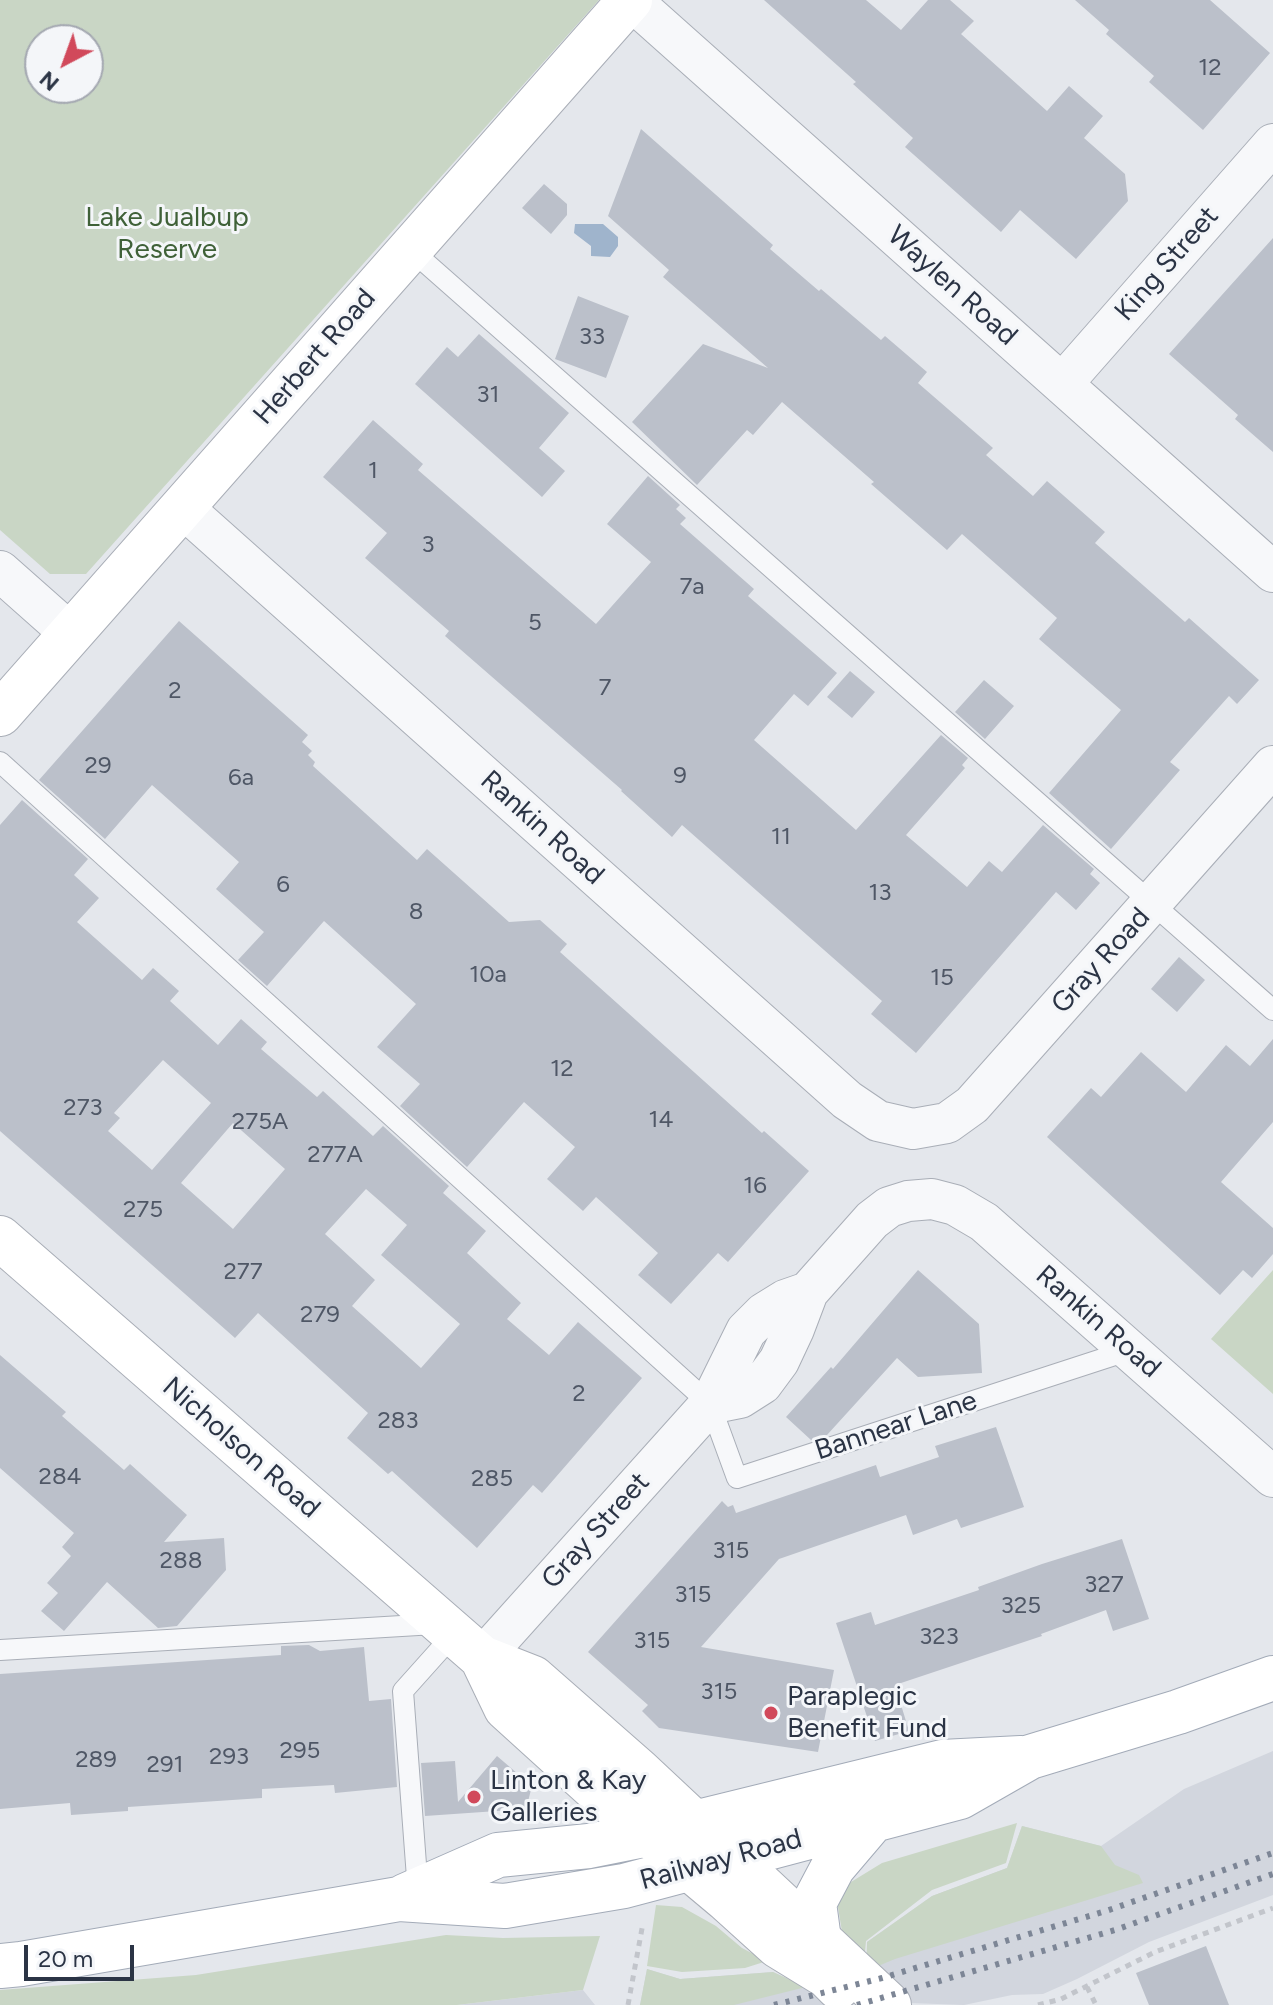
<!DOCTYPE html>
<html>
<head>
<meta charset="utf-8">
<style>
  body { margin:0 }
  #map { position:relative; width:1273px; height:2005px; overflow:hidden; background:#e4e7ec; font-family:Figtree,sans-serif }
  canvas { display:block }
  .north { position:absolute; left:24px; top:24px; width:80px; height:80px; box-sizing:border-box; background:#f4f6f9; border:2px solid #a4a8b1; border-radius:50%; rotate:221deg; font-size:22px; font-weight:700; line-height:32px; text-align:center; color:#2b3445 }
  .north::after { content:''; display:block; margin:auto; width:28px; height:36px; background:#d1495b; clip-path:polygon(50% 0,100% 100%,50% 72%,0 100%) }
  .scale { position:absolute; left:24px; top:1945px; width:110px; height:36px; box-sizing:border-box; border:4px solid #2b3445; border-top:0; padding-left:10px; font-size:24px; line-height:28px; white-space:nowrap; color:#2b3445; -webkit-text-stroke:6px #f4f6f9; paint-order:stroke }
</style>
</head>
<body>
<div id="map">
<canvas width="1273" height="2005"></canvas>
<div class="north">N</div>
<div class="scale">20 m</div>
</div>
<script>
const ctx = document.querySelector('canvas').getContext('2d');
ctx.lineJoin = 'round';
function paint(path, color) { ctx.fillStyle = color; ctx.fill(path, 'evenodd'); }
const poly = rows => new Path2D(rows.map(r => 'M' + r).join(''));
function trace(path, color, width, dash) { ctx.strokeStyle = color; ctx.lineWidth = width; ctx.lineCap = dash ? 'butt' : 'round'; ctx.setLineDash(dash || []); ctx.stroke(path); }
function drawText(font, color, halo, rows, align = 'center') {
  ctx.font = font + ' Figtree,sans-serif'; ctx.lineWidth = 6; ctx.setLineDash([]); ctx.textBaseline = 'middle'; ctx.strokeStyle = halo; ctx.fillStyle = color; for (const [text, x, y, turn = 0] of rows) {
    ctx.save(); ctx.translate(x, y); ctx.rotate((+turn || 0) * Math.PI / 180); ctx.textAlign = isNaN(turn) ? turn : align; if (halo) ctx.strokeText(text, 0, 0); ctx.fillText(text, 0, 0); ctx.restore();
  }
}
const built = poly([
  [1273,1751,1273,1895,1149,1942,1077,1979,1043,1994,1012,1995,964,2005,910,2003,873,1969,867,1942,932,1896,1007,1868,1022,1826,1101,1846,1184,1789],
  [647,1969,680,1979,773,1972,806,1987,828,2005,640,2005],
  [583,1990,595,2005,457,2005]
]);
const green = poly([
  [0,0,599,0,86,574,50,574,0,530],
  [40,40,88,40,88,88,40,88],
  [1273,1270,1273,1394,1211,1339],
  [1017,1823,1006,1863,932,1890,866,1941,864,1964,844,1944,837,1901,851,1882,882,1863],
  [1022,1826,1101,1846,1115,1865,1139,1875,1143,1883,895,1959,866,1971,867,1942,932,1896,1007,1868],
  [656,1905,682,1907,716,1926,742,1948,767,1961,745,1968,682,1972,647,1966],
  [446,1935,503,1938,600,1936,583,1990,457,2005,0,2005,0,1990,196,1975],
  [647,1969,680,1979,773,1972,806,1987,734,2005,640,2005]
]);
const water = poly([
  [575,224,603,224,618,237,618,246,610,257,591,256,591,246,574,233]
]);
const building = poly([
  [764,0,866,0,901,30,928,0,950,0,974,21,961,34,1047,111,1069,86,1103,116,1084,138,1125,174,1128,201,1076,259,1020,210,1001,232,905,147,913,138,853,84,856,82],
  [1075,0,1210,0,1270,53,1203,130,1149,82,1154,76,1106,34,1109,30],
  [641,129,773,245,770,249,819,291,821,289,881,340,885,336,927,372,918,383,993,448,986,455,1033,496,1047,481,1105,532,1095,543,1185,622,1189,618,1259,680,1237,704,1229,696,1170,762,1180,770,1111,849,1049,793,1121,710,1039,639,1057,618,962,534,947,550,871,484,874,482,782,402,753,435,747,430,697,485,632,422,703,344,768,368,663,277,669,270,608,216],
  [544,184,567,204,567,215,551,234,522,208],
  [1273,238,1273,452,1235,419,1238,415,1169,354],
  [578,296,629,316,606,378,555,359],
  [479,334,569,413,539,448,565,471,542,497,415,384,447,347,458,357],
  [373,420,423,464,418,470,596,624,651,562,607,524,648,476,680,505,676,509,686,518,680,524,754,589,748,596,837,673,808,706,794,694,754,740,856,830,941,735,968,758,962,765,965,768,906,835,967,887,989,861,1002,872,1043,825,1094,869,1090,874,1100,883,1076,910,1056,892,916,1053,871,1014,882,1001,682,825,672,837,621,791,622,790,445,636,449,631,365,558,387,533,323,477],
  [179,621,308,735,302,742,312,751,308,755,315,762,313,766,417,860,427,849,509,922,540,920,567,944,560,952,762,1133,764,1131,809,1171,728,1262,718,1253,671,1304,638,1275,658,1253,596,1197,583,1211,547,1179,575,1147,524,1102,467,1167,400,1106,420,1084,377,1047,416,1004,324,921,267,986,238,960,264,932,216,889,239,862,152,785,105,839,39,780],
  [850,671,875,692,852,718,827,697],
  [984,680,1014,706,985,739,955,712],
  [22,800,88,859,74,875,99,898,77,922,142,980,153,968,179,991,170,1001,218,1045,241,1019,267,1042,261,1049,317,1097,323,1091,373,1136,383,1126,449,1186,443,1193,486,1231,467,1253,521,1303,507,1319,549,1355,578,1322,642,1378,542,1493,533,1485,477,1548,392,1471,388,1474,347,1438,368,1413,258,1313,235,1338,0,1131,0,825],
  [163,1060,211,1103,152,1170,108,1131,120,1118,114,1113],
  [233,1123,285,1169,233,1229,181,1183],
  [366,1189,407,1225,381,1255,460,1324,421,1368,352,1306,375,1280,325,1234],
  [1179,957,1205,980,1177,1012,1151,989],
  [1273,1039,1273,1122,1221,1182,1273,1228,1273,1254,1252,1278,1243,1270,1220,1295,1047,1137,1091,1088,1101,1097,1141,1052,1186,1092,1226,1045,1250,1066],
  [918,1270,979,1324,982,1373,918,1377,897,1358,827,1435,811,1440,786,1417,831,1367,833,1369],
  [0,1355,66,1412,62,1416,124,1470,130,1464,187,1515,164,1542,224,1538,226,1570,177,1626,158,1628,107,1582,64,1631,41,1611,58,1593,47,1583,71,1556,62,1547,74,1533,0,1468],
  [996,1427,1024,1507,961,1528,957,1519,913,1535,906,1515,779,1559,701,1647,834,1670,818,1752,659,1728,642,1711,648,1705,588,1652,722,1501,728,1507,733,1505,736,1513,876,1465,880,1477,939,1457,935,1446],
  [1122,1539,1149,1619,1113,1631,1106,1610,1041,1634,1042,1636,895,1685,909,1731,875,1741,836,1623,871,1612,875,1625,979,1590,978,1587,1042,1564],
  [309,1645,320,1651,364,1647,369,1701,391,1699,397,1787,335,1793,334,1785,262,1789,262,1798,128,1807,128,1811,71,1815,70,1803,0,1809,0,1674,281,1655,281,1646],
  [497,1756,532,1786,526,1809,425,1816,421,1763,455,1761,458,1802],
  [1206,1946,1229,2005,1149,2005,1136,1973]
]);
const path = poly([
  [1087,1987,1096,2005],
  [628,2005,643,1923],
  [1038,2005,1061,1999,1155,1952,1273,1908]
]);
const lane = poly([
  [410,249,1273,1010],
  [0,762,710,1404,737,1478,1130,1350],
  [0,1650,435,1624],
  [418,1891,403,1691,454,1634]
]);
const street = poly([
  [631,0,1273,572],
  [1062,384,1273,144],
  [182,507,847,1100,878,1121,913,1129,947,1123,972,1105,1273,766],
  [0,571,70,633],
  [710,1404,740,1398,762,1384,779,1361,794,1329,808,1292,872,1220,889,1207,908,1201,932,1199,955,1205,984,1222,1273,1477],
  [482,1658,710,1404,746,1331,764,1313,785,1300,808,1292]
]);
const secondary = poly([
  [0,714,630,0],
  [0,1238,482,1658,533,1678,639,1771,889,2005],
  [482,1658,506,1708,603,1796,726,1899,778,1946,827,1976,838,1987]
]);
const primary = poly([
  [405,1896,498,1855,589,1846,649,1834,942,1762,1021,1758],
  [819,1940,814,1903,833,1867,873,1820],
  [0,1966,21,1964,399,1899,505,1906,624,1886,960,1797,1030,1757,1178,1712,1273,1678]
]);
const rail = poly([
  [774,2005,882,1978,1106,1911,1273,1853],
  [857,2005,1115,1930,1273,1874]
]);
const markers = [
  [771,1713,8,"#d1495b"],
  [474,1797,8,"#d1495b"]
];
const numberNames = [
  ["12",1210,68],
  ["33",592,337],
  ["31",488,395],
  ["1",373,471],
  ["3",428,545],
  ["7a",692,587],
  ["5",535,623],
  ["7",605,688],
  ["2",175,691],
  ["29",98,766],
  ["9",680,776],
  ["6a",241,778],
  ["11",781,837],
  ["6",283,885],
  ["13",880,893],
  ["8",416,912],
  ["10a",488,975],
  ["15",942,978],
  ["12",562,1069],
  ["273",83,1108],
  ["14",661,1120],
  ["275A",260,1122],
  ["277A",335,1155],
  ["16",755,1186],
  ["275",143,1210],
  ["277",243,1272],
  ["279",320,1315],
  ["2",579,1394],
  ["283",398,1421],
  ["284",60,1477],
  ["285",492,1479],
  ["315",731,1551],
  ["288",181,1561],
  ["327",1104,1585],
  ["315",693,1595],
  ["325",1021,1606],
  ["323",939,1637],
  ["315",652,1641],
  ["315",719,1692],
  ["295",300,1751],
  ["293",229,1757],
  ["289",96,1760],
  ["291",165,1765]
];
const parkNames = [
  ["Lake Jualbup",167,218],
  ["Reserve",167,250]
];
const streetNames = [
  ["King Street",1167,264,-49],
  ["Waylen Road",952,286,42],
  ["Herbert Road",315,357,-49],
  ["Rankin Road",542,828,42],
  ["Gray Road",1101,961,-48],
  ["Rankin Road",1098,1322,41],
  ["Bannear Lane",896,1426,-18],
  ["Nicholson Road",241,1448,41],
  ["Gray Street",596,1531,-48],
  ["Railway Road",721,1860,-15]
];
const poiNames = [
  ["Paraplegic",787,1697],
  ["Benefit Fund",787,1729],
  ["Linton & Kay",490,1781],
  ["Galleries",490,1813]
];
paint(built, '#d2d6de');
paint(green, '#c9d6c5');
paint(water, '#9fb4cc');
paint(building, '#bbc0ca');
trace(lane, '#a9aeb7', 22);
trace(street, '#a9aeb7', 42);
trace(secondary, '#a9aeb7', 46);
trace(primary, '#a3abb8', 46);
trace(path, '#c2c5cb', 5, [6, 6]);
trace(lane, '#f7f8fa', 20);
trace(street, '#f7f8fa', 40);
trace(secondary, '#fff', 44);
trace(primary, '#fff', 44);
trace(rail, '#7d8696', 6, [4, 8]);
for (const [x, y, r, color] of markers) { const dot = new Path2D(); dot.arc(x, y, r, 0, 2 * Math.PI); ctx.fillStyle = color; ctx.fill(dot); trace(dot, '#f4f6f9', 3); }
drawText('24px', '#4f5766', null, numberNames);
drawText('28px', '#3f6138', '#f4f6f9', parkNames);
drawText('28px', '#2b3445', '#f4f6f9', streetNames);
drawText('28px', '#2b3445', '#f4f6f9', poiNames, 'left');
</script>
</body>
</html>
